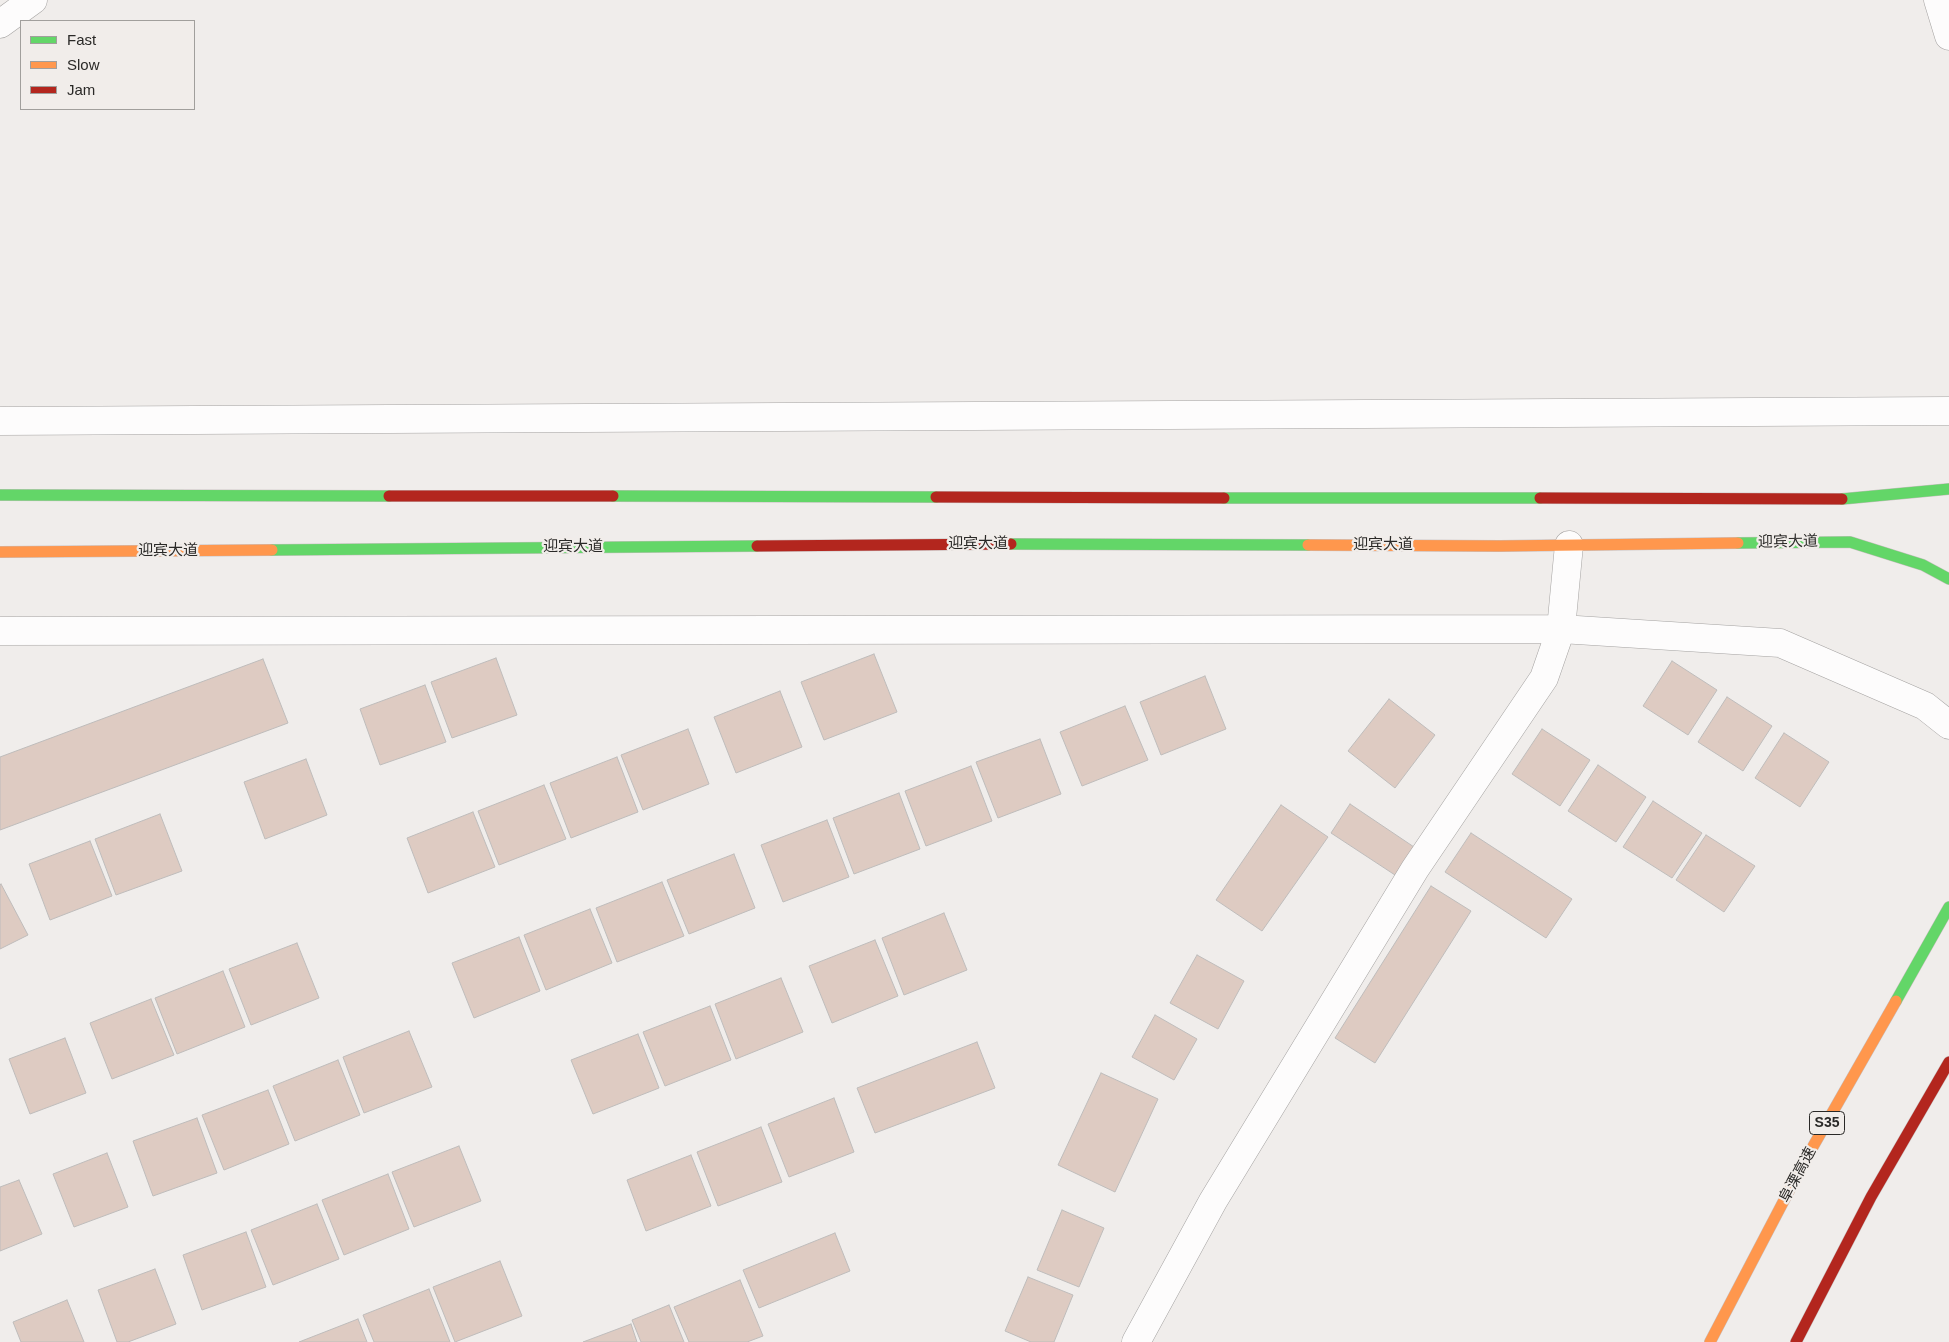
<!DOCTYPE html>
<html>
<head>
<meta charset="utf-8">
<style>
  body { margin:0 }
  #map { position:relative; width:1949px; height:1342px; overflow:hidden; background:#f0edeb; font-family:Arial,sans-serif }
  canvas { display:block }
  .legend { position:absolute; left:20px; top:20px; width:175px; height:90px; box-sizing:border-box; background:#f1edea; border:1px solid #a19f9c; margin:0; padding:6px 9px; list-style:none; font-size:15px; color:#2a2927 }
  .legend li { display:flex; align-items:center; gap:10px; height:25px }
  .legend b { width:25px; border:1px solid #a19f9c }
</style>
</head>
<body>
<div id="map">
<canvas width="1949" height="1342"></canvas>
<ul class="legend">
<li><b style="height:6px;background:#63d668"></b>Fast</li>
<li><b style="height:6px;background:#ff974d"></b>Slow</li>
<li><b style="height:6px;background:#b3261e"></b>Jam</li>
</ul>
</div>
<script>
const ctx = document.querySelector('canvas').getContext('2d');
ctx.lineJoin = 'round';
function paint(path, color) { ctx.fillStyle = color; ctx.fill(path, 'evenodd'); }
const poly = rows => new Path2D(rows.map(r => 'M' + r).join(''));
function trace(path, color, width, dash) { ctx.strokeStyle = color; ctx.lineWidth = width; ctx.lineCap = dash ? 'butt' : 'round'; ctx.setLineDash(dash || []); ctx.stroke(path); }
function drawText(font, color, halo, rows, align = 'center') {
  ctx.font = font + ' Arial,"Noto Sans SC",sans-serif'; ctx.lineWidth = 4.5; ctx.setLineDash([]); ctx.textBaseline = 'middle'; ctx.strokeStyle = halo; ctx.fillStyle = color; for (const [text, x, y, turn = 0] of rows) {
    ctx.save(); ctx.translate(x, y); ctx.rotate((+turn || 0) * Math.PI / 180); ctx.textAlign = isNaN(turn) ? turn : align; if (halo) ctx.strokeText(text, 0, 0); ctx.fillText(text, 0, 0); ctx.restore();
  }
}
const building = poly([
  [874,654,897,712,824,740,801,682,874,654],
  [496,658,517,715,452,738,431,682,496,658],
  [263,659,288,723,0,830,0,757,263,659],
  [1672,661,1717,690,1688,735,1643,706,1672,661],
  [1205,676,1226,729,1161,755,1140,702,1205,676],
  [425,685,446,742,380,765,360,709,425,685],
  [780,691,802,747,736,773,714,717,780,691],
  [1727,697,1772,726,1743,771,1698,742,1727,697],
  [1389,699,1435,735,1395,788,1348,751,1389,699],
  [1125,706,1148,760,1082,786,1060,732,1125,706],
  [688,729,709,784,643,810,621,755,688,729],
  [1542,729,1590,760,1560,806,1512,774,1542,729],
  [1784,733,1829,762,1800,807,1755,778,1784,733],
  [1040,739,1061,794,998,818,976,762,1040,739],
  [617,757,638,812,571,838,550,783,617,757],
  [306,759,327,815,265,839,244,782,306,759],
  [1598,765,1646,797,1616,842,1568,811,1598,765],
  [971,766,992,821,926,846,905,791,971,766],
  [544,785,566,839,499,865,478,811,544,785],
  [899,793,920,849,854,874,833,818,899,793],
  [1653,801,1702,833,1672,878,1623,847,1653,801],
  [1350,804,1414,847,1395,875,1331,833,1350,804],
  [1281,805,1328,837,1262,931,1216,900,1281,805],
  [473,812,495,867,428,893,407,838,473,812],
  [160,814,182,871,116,895,95,839,160,814],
  [827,820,849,877,783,902,761,845,827,820],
  [1471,833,1572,899,1546,938,1445,872,1471,833],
  [1706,835,1755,866,1724,912,1676,880,1706,835],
  [90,841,112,896,50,920,29,864,90,841],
  [734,854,755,908,689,934,667,880,734,854],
  [662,882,684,936,617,962,596,908,662,882],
  [1,884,28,935,0,949,0,885,1,884],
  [1431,886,1471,911,1375,1063,1335,1038,1431,886],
  [590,909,612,963,546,990,524,935,590,909],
  [944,913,967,970,904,995,882,938,944,913],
  [519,937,540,991,474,1018,452,963,519,937],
  [875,940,898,996,832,1023,809,966,875,940],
  [297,943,319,998,251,1025,229,969,297,943],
  [1197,955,1244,981,1218,1029,1170,1003,1197,955],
  [223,971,245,1027,177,1054,155,998,223,971],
  [781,978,803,1032,736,1059,715,1004,781,978],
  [151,999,174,1055,112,1079,90,1023,151,999],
  [710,1006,731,1060,665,1086,643,1032,710,1006],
  [1155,1015,1197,1039,1174,1080,1132,1057,1155,1015],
  [409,1031,432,1087,364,1113,343,1057,409,1031],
  [638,1034,659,1088,593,1114,571,1060,638,1034],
  [65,1038,86,1093,30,1114,9,1059,65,1038],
  [977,1042,995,1088,875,1133,857,1088,977,1042],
  [338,1060,360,1115,295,1141,273,1086,338,1060],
  [1101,1073,1158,1099,1115,1192,1058,1165,1101,1073],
  [268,1090,289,1144,224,1170,202,1115,268,1090],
  [834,1098,854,1152,789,1177,768,1124,834,1098],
  [197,1118,217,1173,153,1196,133,1141,197,1118],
  [761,1127,782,1182,718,1206,697,1152,761,1127],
  [459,1146,481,1201,414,1227,392,1172,459,1146],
  [107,1153,128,1207,74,1227,53,1174,107,1153],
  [691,1155,711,1206,646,1231,627,1180,691,1155],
  [388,1174,409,1229,344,1255,322,1200,388,1174],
  [19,1180,42,1234,0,1251,0,1187,19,1180],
  [317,1204,339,1259,273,1285,251,1230,317,1204],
  [1062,1210,1104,1228,1079,1287,1037,1270,1062,1210],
  [246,1232,266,1287,202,1310,183,1255,246,1232],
  [835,1233,850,1271,759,1308,743,1270,835,1233],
  [500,1261,522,1316,455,1342,433,1287,500,1261],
  [155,1269,176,1324,128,1342,117,1342,98,1290,155,1269],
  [1028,1277,1073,1295,1054,1342,1031,1342,1005,1331,1028,1277],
  [740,1280,763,1336,747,1342,689,1342,674,1307,740,1280],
  [429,1289,450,1342,374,1342,363,1315,429,1289],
  [67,1300,84,1342,21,1342,13,1322,67,1300],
  [669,1305,684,1342,641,1342,632,1320,669,1305],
  [358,1319,367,1342,299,1342,358,1319],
  [631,1324,637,1342,583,1342,631,1324]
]);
const street = poly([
  [1938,0,1949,36],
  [0,24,33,0],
  [0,421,1949,411],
  [0,631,1561,629,1780,643,1925,706,1949,725],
  [1136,1342,1213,1201,1415,869,1544,678,1561,629,1569,545]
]);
const fast = poly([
  [0,495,389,496],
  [613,496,936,497],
  [1224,498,1540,498],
  [1842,499,1949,489],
  [1738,543,1850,542,1923,565,1949,579],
  [1011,544,1308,545],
  [272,550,757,546],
  [1896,1001,1949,907]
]);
const slow = poly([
  [1308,545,1500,546,1738,543],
  [0,552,272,550],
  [1710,1342,1803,1164,1896,1001]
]);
const jam = poly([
  [389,496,613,496],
  [936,497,1224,498],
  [1540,498,1842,499],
  [757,546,1011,544],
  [1796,1342,1871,1197,1949,1062]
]);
const shields = [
  [1827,1123,35]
];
const shieldNames = [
  ["S35",1827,1123]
];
const streetNames = [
  ["迎宾大道",1788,542,-1],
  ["迎宾大道",978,544],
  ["迎宾大道",1383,545],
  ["迎宾大道",573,547],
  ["迎宾大道",168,551],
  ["阜溧高速",1798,1175,-62]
];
paint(building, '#decbc2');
trace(building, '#bebcbb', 1);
trace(street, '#a4a2a1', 29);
trace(fast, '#c6bebe', 12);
trace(slow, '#c6bebe', 12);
trace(jam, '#c6bebe', 12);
trace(street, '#fdfcfc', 28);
trace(fast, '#63d668', 11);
trace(slow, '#ff974d', 11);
trace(jam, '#b3261e', 11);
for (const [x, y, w] of shields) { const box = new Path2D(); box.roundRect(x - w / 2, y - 11.5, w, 23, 4); ctx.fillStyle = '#f1edea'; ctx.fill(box); trace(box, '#2a2927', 1); }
drawText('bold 14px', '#2a2927', null, shieldNames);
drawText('15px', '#2a2927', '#f1edea', streetNames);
</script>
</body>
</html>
